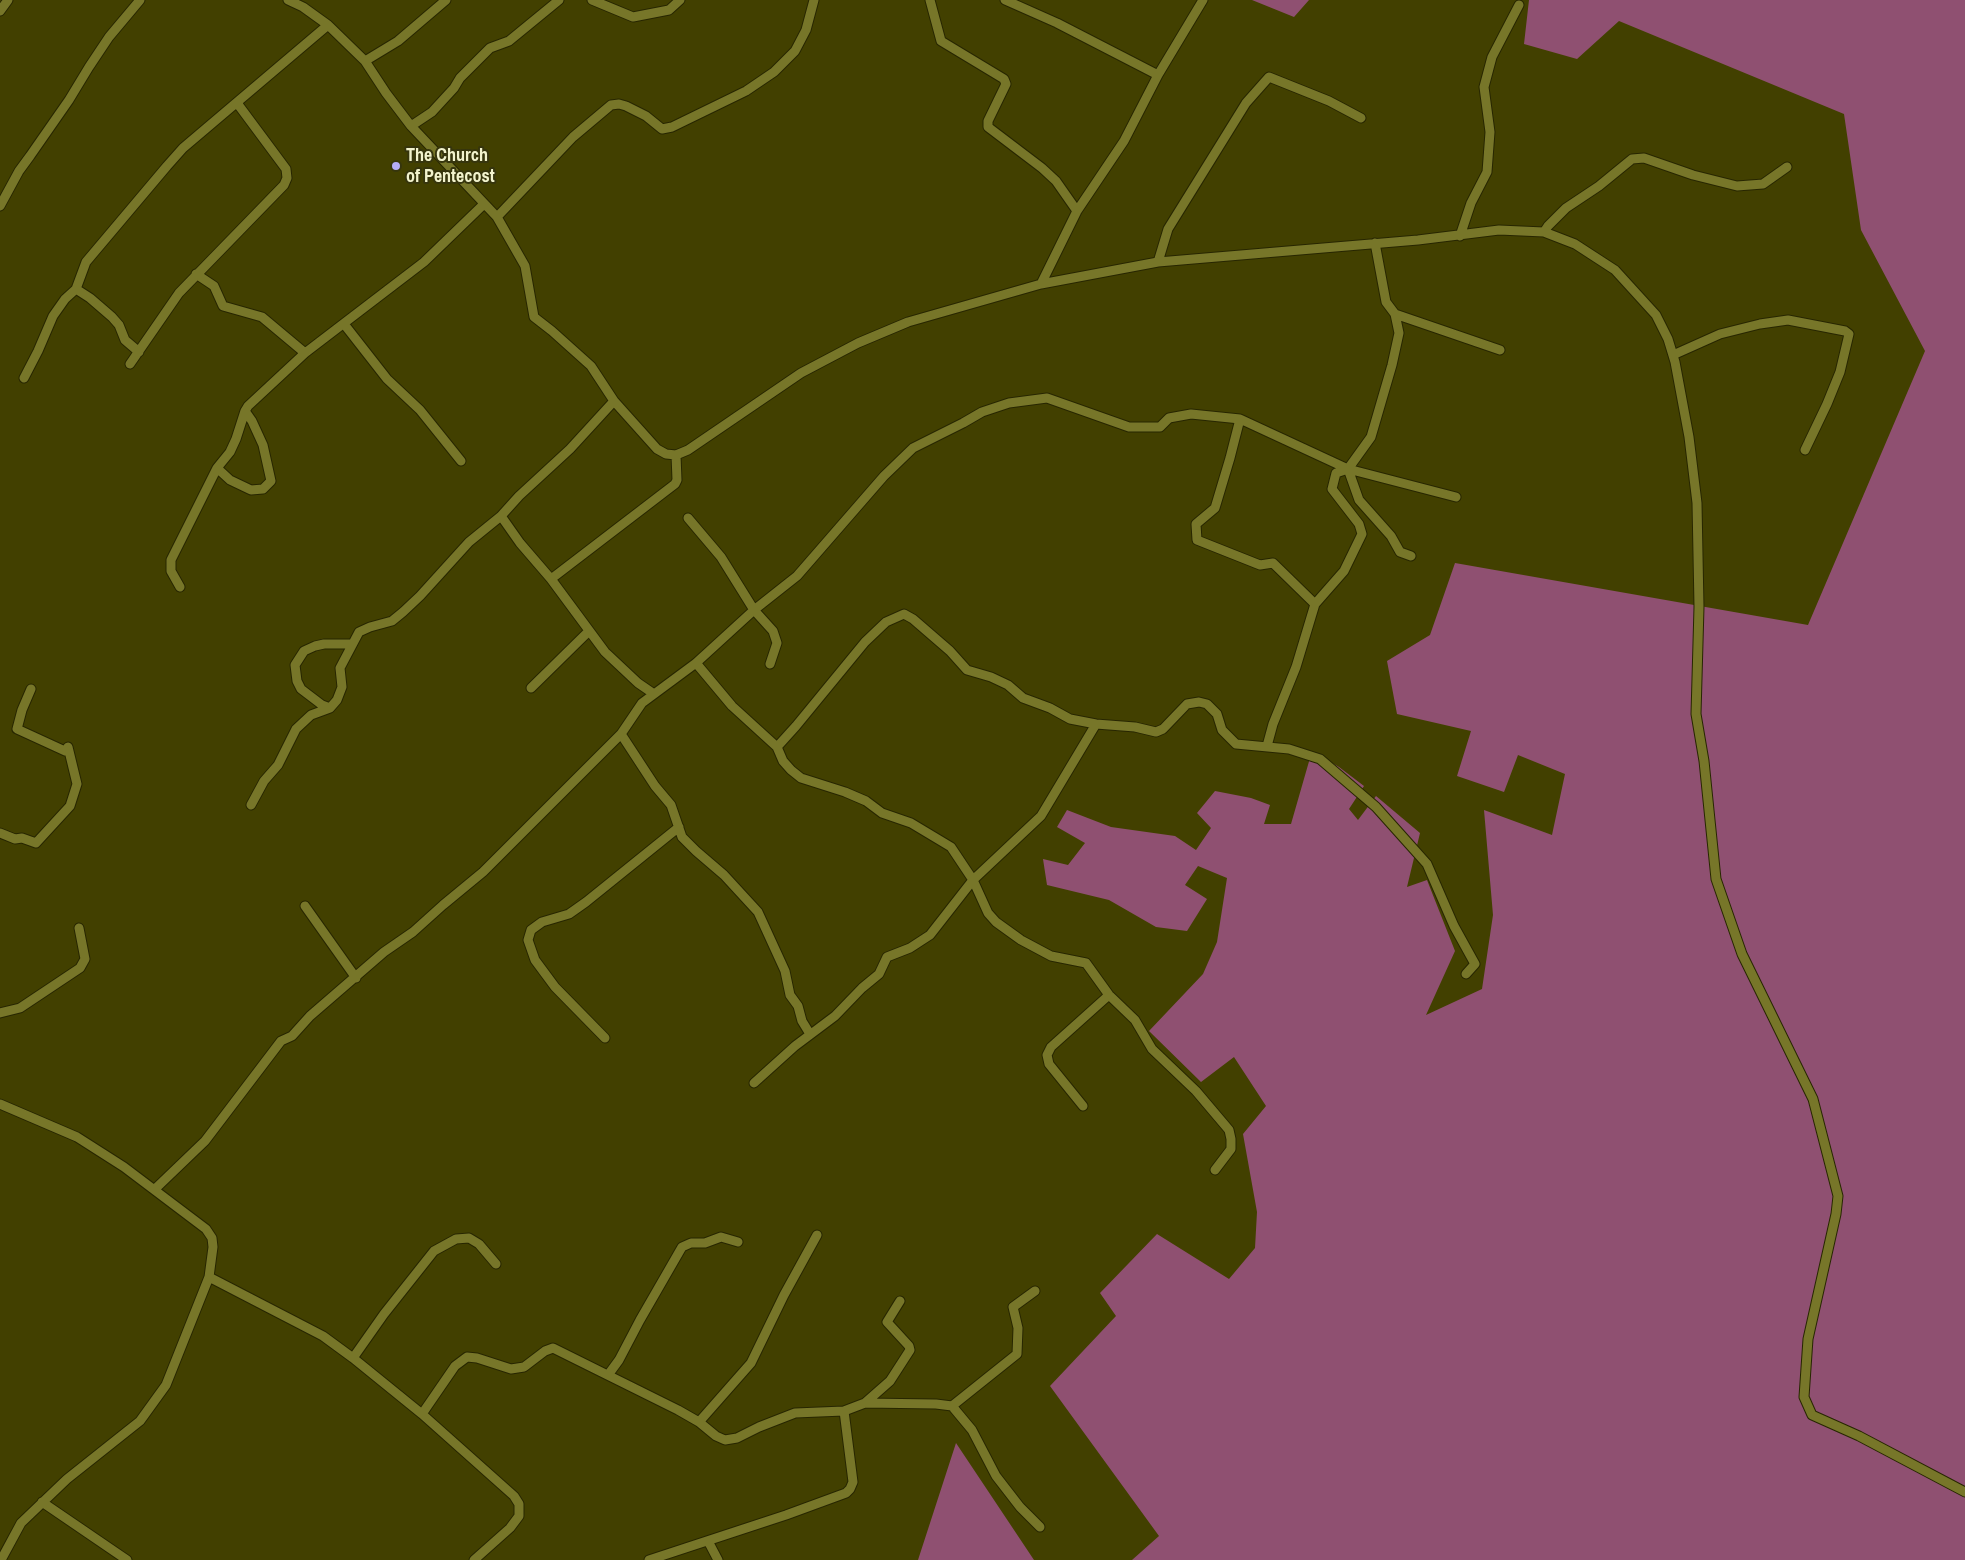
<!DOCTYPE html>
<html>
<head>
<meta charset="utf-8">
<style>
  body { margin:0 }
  canvas { display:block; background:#424000 }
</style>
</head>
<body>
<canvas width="1965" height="1560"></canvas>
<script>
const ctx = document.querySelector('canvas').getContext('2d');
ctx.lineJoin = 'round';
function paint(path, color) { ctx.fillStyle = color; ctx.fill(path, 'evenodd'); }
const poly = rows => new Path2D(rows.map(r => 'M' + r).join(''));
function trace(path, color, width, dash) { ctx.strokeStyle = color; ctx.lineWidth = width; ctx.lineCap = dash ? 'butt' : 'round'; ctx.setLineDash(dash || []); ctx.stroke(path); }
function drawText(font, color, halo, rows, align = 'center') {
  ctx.font = font + ' "Archivo Narrow",sans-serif'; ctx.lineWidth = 4; ctx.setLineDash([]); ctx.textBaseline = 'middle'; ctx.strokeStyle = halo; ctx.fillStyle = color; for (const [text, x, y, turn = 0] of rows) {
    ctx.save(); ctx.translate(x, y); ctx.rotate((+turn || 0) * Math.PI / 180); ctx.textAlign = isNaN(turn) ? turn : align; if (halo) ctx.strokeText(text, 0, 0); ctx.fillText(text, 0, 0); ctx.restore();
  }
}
const green = poly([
  [1252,0,1309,0,1294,17],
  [1529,0,1965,0,1965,1560,1132,1560,1159,1536,1050,1386,1116,1316,1100,1293,1157,1234,1229,1279,1255,1248,1257,1212,1243,1134,1266,1106,1234,1057,1201,1082,1149,1031,1203,974,1217,942,1227,878,1198,866,1185,885,1207,899,1187,931,1156,927,1109,900,1047,885,1043,859,1068,865,1085,843,1057,827,1067,810,1111,827,1175,836,1196,850,1211,828,1197,813,1215,791,1251,798,1270,805,1264,824,1291,824,1312,751,1339,767,1364,786,1349,809,1358,820,1376,796,1420,833,1407,887,1427,880,1455,951,1426,1015,1482,989,1493,915,1484,810,1552,835,1565,774,1518,755,1504,792,1457,776,1471,731,1397,714,1387,661,1430,635,1455,563,1808,625,1925,351,1861,230,1844,114,1619,21,1577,59,1524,44],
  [956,1443,1034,1560,918,1560]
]);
const minor = poly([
  [288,0,303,7,328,25,365,61,386,93,411,126,497,217,525,266,534,317,552,331,591,366,614,401,657,449,666,454,676,455,688,450,801,373,858,343,908,322,1041,284,1158,262,1418,240,1499,230,1544,232,1575,244,1615,270,1656,315,1668,339,1675,362,1689,437,1697,503,1699,607,1696,714,1704,761,1716,879,1742,954,1813,1099,1838,1196,1836,1214,1808,1339,1804,1397,1812,1415,1859,1436,1965,1492],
  [592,0,633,17,669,10,680,0],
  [930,0,941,41,1004,79,1006,84,988,121,988,127,1042,168,1056,181,1077,211],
  [1005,0,1057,23,1158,75],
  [0,11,8,0],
  [365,61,398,41,446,0],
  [411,126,432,112,454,88,460,78,490,48,509,41,559,0],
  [0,206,19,171,30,156,69,100,89,67,109,37,140,0],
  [497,217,573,137,611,105,619,104,626,106,646,116,662,129,672,127,746,91,774,72,795,51,806,30,814,0],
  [1544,232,1548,226,1566,208,1599,186,1632,159,1644,158,1693,175,1737,186,1763,184,1787,167],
  [1460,236,1471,203,1487,172,1490,132,1484,87,1492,57,1519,5],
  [1375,243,1386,302,1395,314,1500,350],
  [1158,262,1168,229,1246,103,1269,77,1329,101,1361,118],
  [196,274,214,286,223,306,262,317,305,353],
  [1041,284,1077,211,1124,141,1158,75,1203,0],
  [76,289,90,298,112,317,119,325,125,340,139,352],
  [344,324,387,379,420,410,461,461],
  [1673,355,1720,334,1760,324,1788,320,1845,331,1849,334,1840,372,1827,404,1805,450],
  [130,364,179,293,284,185,287,178,286,169,237,103],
  [24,378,38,351,53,316,65,299,76,289,86,262,167,166,183,148,328,25],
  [1240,419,1230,458,1215,508,1196,524,1197,540,1260,565,1273,563,1315,604],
  [217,468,230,480,251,490,263,489,271,481,263,445,252,421,245,411],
  [1348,469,1359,500,1391,536,1400,552,1411,556],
  [501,516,520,543,551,579,605,652,638,683,654,694],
  [688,518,721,557,754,610,773,631,777,643,770,664],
  [551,579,675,484,677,480,676,455],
  [180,587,171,571,171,560,217,468,230,452,236,439,245,411,248,406,305,353,424,262,484,204],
  [696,663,732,706,777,747,783,761,791,770,801,778,845,792,866,801,882,813,911,823,951,847,973,880,988,913,996,922,1021,940,1051,956,1086,963,1109,995,1135,1020,1152,1049,1196,1091,1229,1130,1231,1139,1231,1149,1215,1170],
  [531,688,589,631],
  [330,708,322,705,301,689,297,681,295,665,304,651,315,646,324,644,352,644],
  [621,734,655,786,671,805,682,837,696,851,724,875,758,912,785,971,790,995,798,1006,802,1021,810,1034],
  [1267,746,1273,724,1296,667,1315,604,1344,571,1362,534,1359,524,1332,489,1336,473,1348,469,1371,437,1392,365,1399,333,1395,314],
  [777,747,796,726,865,642,886,622,904,614,913,619,950,651,967,670,991,677,1008,685,1023,698,1050,708,1070,719,1096,724,1135,727,1156,732,1163,729,1187,704,1199,702,1207,704,1217,714,1222,730,1236,744,1289,749,1320,759,1376,807,1427,864,1454,926,1475,964,1466,974],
  [251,805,264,781,278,765,296,729,311,715,330,708,337,700,342,687,340,668,359,632,370,627,392,621,403,612,420,596,469,542,501,516,519,496,570,449,614,401],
  [0,833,15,839,22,838,36,843,70,806,77,784,68,747,65,751,17,729,22,710,31,689],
  [305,906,356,978],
  [0,1013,20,1008,80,968,85,959,79,928],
  [605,1038,555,987,535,960,528,940,531,930,542,922,569,914,586,902,679,827],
  [754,1083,795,1046,835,1016,862,988,879,974,887,957,910,948,930,935,973,880,1041,816,1096,724],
  [0,1104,77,1137,124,1167,206,1229,212,1238,213,1247,209,1277,166,1385,140,1421,67,1479,21,1523,1,1560],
  [1083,1106,1049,1064,1047,1055,1051,1047,1109,995],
  [155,1189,205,1141,281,1041,292,1036,310,1016,384,952,413,932,443,905,483,872,621,734,642,703,696,663,754,610,797,576,884,476,913,448,963,423,982,412,1009,403,1047,398,1129,427,1160,427,1169,418,1191,414,1240,419,1348,469,1456,497],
  [209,1277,323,1336,353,1358,422,1414,514,1496,519,1504,519,1516,510,1528,474,1560],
  [353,1358,384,1314,434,1251,456,1239,469,1238,479,1244,496,1264],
  [608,1375,619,1360,640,1320,682,1247,691,1243,705,1243,721,1237,738,1242],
  [865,1403,936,1404,952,1406,1017,1354,1018,1328,1013,1307,1035,1291],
  [952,1406,972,1430,996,1476,1020,1507,1040,1527],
  [422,1414,455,1366,467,1357,477,1358,511,1369,524,1367,545,1351,553,1348,678,1410,699,1422,716,1436,725,1440,737,1438,759,1427,795,1413,844,1411],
  [699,1422,751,1363,784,1295,817,1235],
  [42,1502,127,1560],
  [708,1541,718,1560],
  [649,1560,786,1515,846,1493,850,1489,853,1482,844,1411,865,1403,890,1381,910,1350,909,1346,887,1322,900,1301]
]);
const markers = [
  [396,166,5,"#b4acf9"]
];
const poiNames = [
  ["The Church",406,156],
  ["of Pentecost",406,177]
];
paint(green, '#8f5071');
trace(minor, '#272600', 11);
trace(minor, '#777629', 9);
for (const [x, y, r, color] of markers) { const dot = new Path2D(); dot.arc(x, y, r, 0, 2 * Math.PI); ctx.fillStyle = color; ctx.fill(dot); trace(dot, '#36350d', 2); }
drawText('bold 18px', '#f2f3cd', '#36350d', poiNames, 'left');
</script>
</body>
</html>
